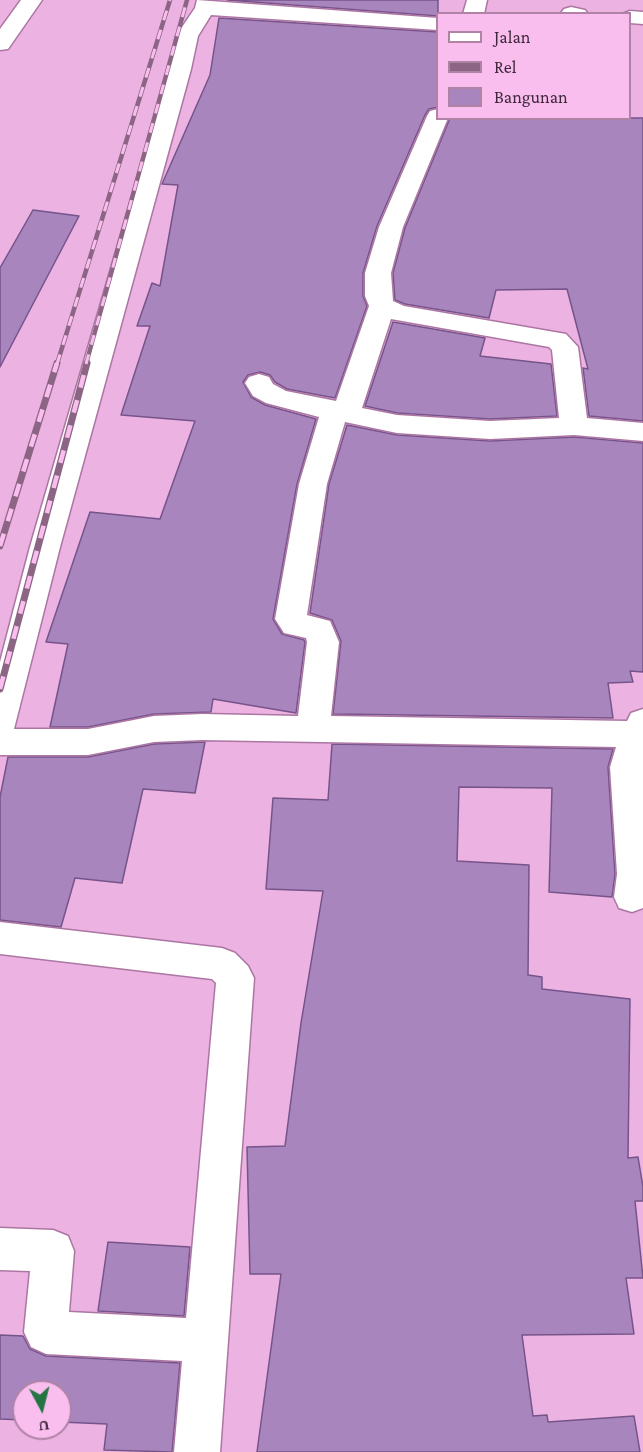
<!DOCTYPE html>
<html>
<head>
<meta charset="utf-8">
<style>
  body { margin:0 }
  #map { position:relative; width:643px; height:1452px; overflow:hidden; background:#ecb2e1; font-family:"Crimson Pro",serif }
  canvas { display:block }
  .legend { position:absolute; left:436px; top:12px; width:195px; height:108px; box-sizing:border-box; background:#f9beee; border:2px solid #af82a6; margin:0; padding:8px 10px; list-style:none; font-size:18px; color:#3f283b }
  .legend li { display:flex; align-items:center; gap:12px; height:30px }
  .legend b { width:30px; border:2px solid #af82a6 }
  .north { position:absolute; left:12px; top:1380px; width:60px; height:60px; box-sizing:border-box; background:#f9beee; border:2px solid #af82a6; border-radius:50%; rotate:173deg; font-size:16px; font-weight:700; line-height:24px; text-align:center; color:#3f283b }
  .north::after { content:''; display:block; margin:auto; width:21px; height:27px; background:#267443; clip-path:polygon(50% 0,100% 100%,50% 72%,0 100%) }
</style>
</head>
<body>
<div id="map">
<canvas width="643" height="1452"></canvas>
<ul class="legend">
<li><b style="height:8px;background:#fff"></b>Jalan</li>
<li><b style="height:8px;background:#8c6585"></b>Rel</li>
<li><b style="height:16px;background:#a985be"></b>Bangunan</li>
</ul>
<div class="north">U</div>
</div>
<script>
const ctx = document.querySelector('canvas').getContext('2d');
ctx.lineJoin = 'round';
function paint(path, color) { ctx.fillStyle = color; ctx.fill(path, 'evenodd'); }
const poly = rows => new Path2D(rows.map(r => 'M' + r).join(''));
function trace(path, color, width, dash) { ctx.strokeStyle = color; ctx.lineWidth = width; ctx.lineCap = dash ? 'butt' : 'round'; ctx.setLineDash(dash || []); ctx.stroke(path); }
const building = poly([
  [227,0,438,0,438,16,227,0],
  [219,18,438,32,438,107,429,109,425,115,377,226,363,273,363,296,367,306,335,398,287,389,275,382,270,375,260,372,248,375,243,382,251,397,265,405,316,419,297,484,273,619,282,634,304,640,305,642,296,713,213,699,211,712,154,714,88,727,50,727,68,644,46,642,90,512,160,519,195,421,121,415,150,326,137,326,152,283,160,286,178,185,162,184,210,75,219,18],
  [450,118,643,118,643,421,589,416,583,368,588,369,567,289,496,290,489,318,405,304,395,300,393,273,405,228,450,118],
  [33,210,79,216,0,367,0,268,33,210],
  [393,322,485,338,480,356,551,364,557,416,490,419,397,413,365,406,393,322],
  [347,425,397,435,490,441,574,437,643,443,643,672,630,671,633,682,608,683,613,718,333,714,341,641,332,620,310,613,329,484,347,425],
  [205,742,195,793,143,789,122,883,75,878,61,927,0,920,0,797,8,757,88,757,154,744,205,742],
  [332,744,613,749,608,767,615,874,612,897,549,892,552,788,459,787,457,861,529,865,528,975,542,977,542,989,630,999,628,1158,638,1157,643,1187,643,1201,635,1201,643,1278,626,1278,634,1334,522,1335,533,1416,547,1415,548,1422,634,1416,640,1452,257,1452,281,1274,250,1274,247,1147,285,1146,301,1023,323,891,266,889,273,798,328,800,332,744],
  [108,1242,190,1247,184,1316,98,1311,108,1242],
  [0,1335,23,1336,30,1349,46,1356,180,1363,172,1452,104,1450,107,1424,60,1422,60,1392,24,1392,24,1420,0,1419,0,1335]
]);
const street = poly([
  [197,0,438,18,438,30,211,15,198,36,191,69,60,547,14,729,88,729,154,716,202,714,298,716,307,642,306,638,284,633,275,619,299,484,319,417,266,403,253,396,245,383,249,377,259,374,269,377,273,384,286,391,336,401,369,306,365,296,365,273,379,227,427,116,430,111,438,109,438,118,448,118,403,227,391,273,393,301,404,306,566,334,578,347,587,418,643,423,643,441,574,435,490,439,397,433,345,422,327,484,307,615,330,621,339,642,331,716,627,721,631,713,643,709,643,908,632,912,619,908,614,897,617,874,610,767,616,747,202,740,154,742,88,755,0,755,0,662,30,547,169,69,176,36,195,8,197,0],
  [391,319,549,347,552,350,559,418,490,421,397,415,362,408,391,319],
  [467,0,487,0,484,14,463,14,467,0],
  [571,7,585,10,588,14,561,13,564,9,571,7],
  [630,11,643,12,643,24,630,23,630,14,622,14,630,11],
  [0,922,222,948,235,953,248,966,254,978,220,1452,174,1452,182,1361,46,1354,31,1347,24,1332,30,1271,0,1270,0,1228,53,1230,68,1236,74,1251,69,1312,186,1318,216,983,212,979,0,954,0,922]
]);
const primary = poly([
  [21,0,42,0,8,49,0,50,0,29,21,0]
]);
const railFar1 = poly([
  [57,364,170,0],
  [86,364,187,0]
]);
const rail = poly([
  [0,546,57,363],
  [0,689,87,363]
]);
paint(building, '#a985be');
trace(building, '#76548a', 1.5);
trace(street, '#ac76a3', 3);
trace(primary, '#ac76a3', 3);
paint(street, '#fff');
paint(primary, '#fff');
trace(railFar1, '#8c6585', 4.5);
trace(rail, '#8c6585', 7);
trace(railFar1, '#f9beee', 3, [10]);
trace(rail, '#f9beee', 4.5, [13]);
</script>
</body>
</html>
